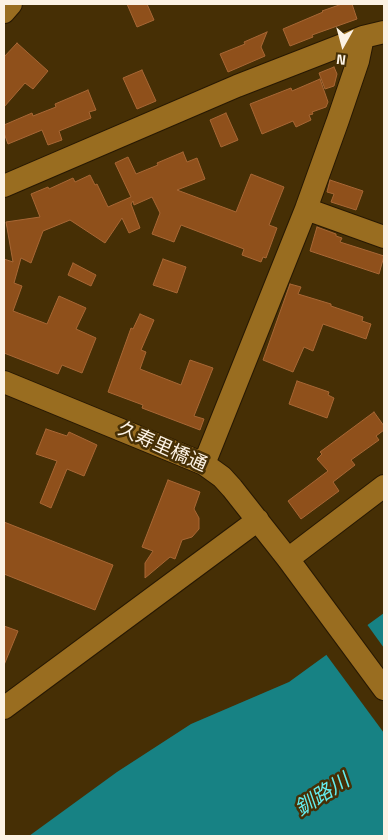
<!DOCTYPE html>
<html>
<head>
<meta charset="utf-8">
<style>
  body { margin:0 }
  #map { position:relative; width:388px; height:840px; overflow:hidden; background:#462f05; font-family:"Titillium Web",sans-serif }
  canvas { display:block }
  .frame { position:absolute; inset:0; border:5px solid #fcf2e4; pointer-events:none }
  .north { position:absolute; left:318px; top:20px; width:50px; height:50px; -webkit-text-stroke:4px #462f05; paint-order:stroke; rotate:187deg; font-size:14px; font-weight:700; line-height:20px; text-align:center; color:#fcf2e4 }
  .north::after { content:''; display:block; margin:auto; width:18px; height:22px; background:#fcf2e4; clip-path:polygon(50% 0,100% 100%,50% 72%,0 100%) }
</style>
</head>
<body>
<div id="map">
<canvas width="388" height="840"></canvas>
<div class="frame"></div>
<div class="north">N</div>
</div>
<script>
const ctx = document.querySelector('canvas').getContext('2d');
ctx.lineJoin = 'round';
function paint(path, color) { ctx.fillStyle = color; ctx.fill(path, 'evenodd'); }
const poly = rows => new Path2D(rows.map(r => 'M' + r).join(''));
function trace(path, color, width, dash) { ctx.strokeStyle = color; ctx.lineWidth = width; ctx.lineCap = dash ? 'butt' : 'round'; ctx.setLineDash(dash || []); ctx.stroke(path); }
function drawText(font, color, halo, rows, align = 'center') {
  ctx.font = font + ' "Titillium Web","Noto Sans JP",sans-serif'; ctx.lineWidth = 5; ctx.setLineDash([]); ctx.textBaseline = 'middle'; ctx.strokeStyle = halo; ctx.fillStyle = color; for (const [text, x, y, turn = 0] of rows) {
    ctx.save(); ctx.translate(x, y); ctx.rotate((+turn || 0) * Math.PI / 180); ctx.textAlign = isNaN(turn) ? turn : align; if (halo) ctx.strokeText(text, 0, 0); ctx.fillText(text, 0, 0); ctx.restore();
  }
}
const water = poly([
  [384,613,384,836,29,836,117,772,191,724,289,682]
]);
const pier = poly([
  [366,623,384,648,384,733,325,653]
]);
const building = poly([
  [127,4,147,4,154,20,137,27,127,4],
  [342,4,352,4,357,19,312,35,313,37,290,46,283,29,323,12,322,11,342,4],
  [267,32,261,47,265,56,228,72,220,54,245,44,244,42,267,32],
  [17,43,48,71,33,89,25,83,4,107,4,57,17,43],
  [334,67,337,74,334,86,325,89,319,73,334,67],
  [142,70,156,101,137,109,123,78,142,70],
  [320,79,328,102,326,107,312,112,313,114,309,115,311,120,296,127,293,121,262,134,250,104,291,88,292,91,320,79],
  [88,90,96,110,89,112,91,118,59,131,62,140,48,145,42,130,8,144,4,133,4,125,32,113,33,116,56,107,55,104,88,90],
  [226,113,238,140,221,147,210,120,226,113],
  [183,152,187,162,197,158,205,179,177,190,236,212,251,174,284,187,269,225,277,228,266,258,263,257,261,262,242,255,244,249,181,225,174,242,152,234,160,213,152,197,134,205,133,201,131,204,140,228,129,233,122,218,105,243,70,220,43,231,31,263,21,258,14,283,22,286,13,311,47,324,59,296,86,308,76,329,96,338,82,373,62,365,58,374,4,353,4,259,13,262,6,222,40,217,31,194,48,187,49,189,73,178,75,182,90,175,95,185,97,184,108,207,131,197,115,163,128,157,136,174,158,165,157,163,183,152],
  [330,180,363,191,356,210,331,202,334,194,327,192,330,180],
  [317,227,336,234,336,236,342,238,340,242,384,256,379,274,310,251,317,227],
  [163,259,186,267,177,293,153,285,163,259],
  [73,263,96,275,91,286,68,275,73,263],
  [290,284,301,287,298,294,331,304,331,306,363,317,362,321,371,324,366,339,323,324,313,351,304,347,293,372,263,360,290,284],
  [140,314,154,320,141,350,146,352,140,369,181,385,190,360,213,368,194,416,204,419,200,430,142,408,143,405,108,392,131,328,133,329,140,314],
  [297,381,329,392,328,395,334,398,327,418,289,404,297,381],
  [374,412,384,426,384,430,376,436,379,440,351,460,355,465,333,482,339,491,301,519,288,501,328,471,317,459,322,454,320,452,374,412],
  [46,429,67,436,69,432,97,445,84,476,67,469,51,508,40,503,57,461,36,454,46,429],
  [168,480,200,492,194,509,199,518,199,529,192,537,182,540,175,559,170,557,145,578,145,563,153,551,142,547,168,480],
  [4,522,113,565,95,610,4,574,4,522],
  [4,626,18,631,4,665,4,626]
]);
const minor = poly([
  [4,12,11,4],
  [4,186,237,86,363,37,384,32],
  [306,209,384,237],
  [4,382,204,464,222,477,232,488,288,559,384,689],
  [204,464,306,209,338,120,358,61,363,37],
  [288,559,384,486],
  [4,708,258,520]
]);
const streetNames = [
  ["久寿里橋通",162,448,24]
];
const waterNames = [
  ["釧路川",323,796,-33]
];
paint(water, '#178284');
paint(pier, '#462f05');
paint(building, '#8f501b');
trace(building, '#a86735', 1);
trace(minor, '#271803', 24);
trace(minor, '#996d20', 22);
drawText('19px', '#fcf2e4', '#462f05', streetNames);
drawText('italic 20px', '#64eef0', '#462f05', waterNames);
</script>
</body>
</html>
